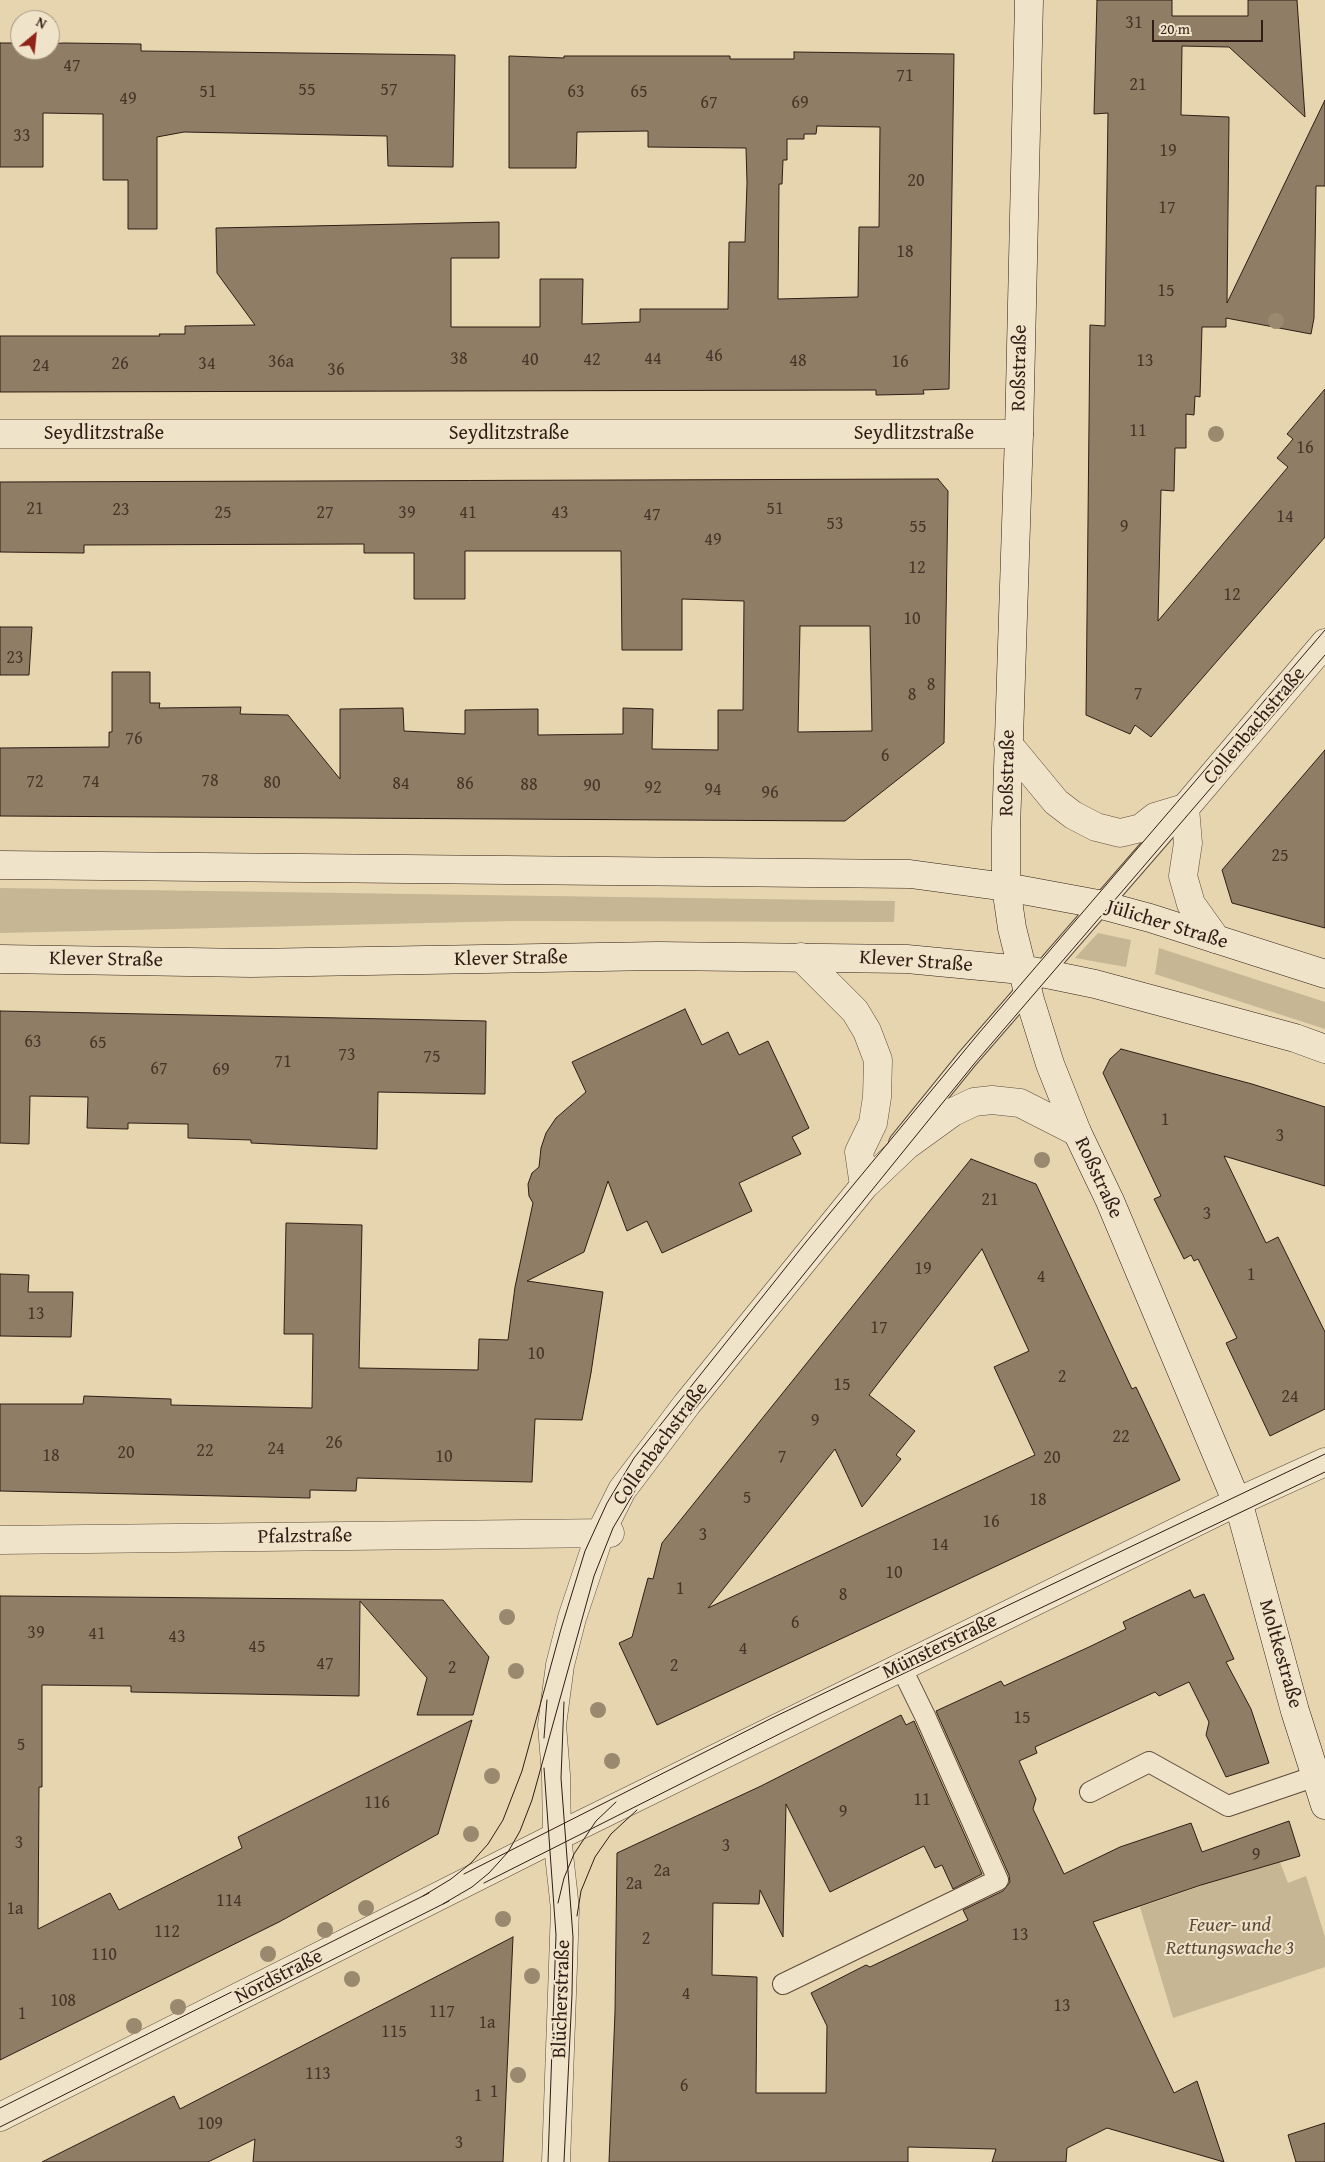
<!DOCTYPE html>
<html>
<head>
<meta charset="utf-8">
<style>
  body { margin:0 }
  #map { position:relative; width:1325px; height:2162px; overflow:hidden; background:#e6d5ae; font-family:"Gentium Book Plus",serif }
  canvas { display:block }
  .north { position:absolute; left:10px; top:10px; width:50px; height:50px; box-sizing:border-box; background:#efe4ca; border:1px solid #a39482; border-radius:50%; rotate:28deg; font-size:14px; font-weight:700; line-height:20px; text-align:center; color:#311d15 }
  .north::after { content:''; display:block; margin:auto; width:18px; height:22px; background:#8f2418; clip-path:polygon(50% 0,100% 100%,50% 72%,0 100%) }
  .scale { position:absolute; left:1152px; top:20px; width:111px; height:22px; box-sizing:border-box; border:2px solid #311d15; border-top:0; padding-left:6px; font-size:15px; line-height:18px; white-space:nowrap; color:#311d15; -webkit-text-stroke:4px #efe4ca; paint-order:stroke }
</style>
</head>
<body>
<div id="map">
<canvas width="1325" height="2162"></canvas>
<div class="north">N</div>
<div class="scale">20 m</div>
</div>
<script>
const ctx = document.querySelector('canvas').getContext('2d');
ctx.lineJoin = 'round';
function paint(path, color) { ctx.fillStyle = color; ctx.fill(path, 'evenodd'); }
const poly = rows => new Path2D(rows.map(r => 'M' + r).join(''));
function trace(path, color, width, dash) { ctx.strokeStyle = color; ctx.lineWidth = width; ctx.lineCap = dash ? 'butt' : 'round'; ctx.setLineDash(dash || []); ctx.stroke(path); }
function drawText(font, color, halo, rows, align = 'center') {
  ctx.font = font + ' "Gentium Book Plus",serif'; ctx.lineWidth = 4; ctx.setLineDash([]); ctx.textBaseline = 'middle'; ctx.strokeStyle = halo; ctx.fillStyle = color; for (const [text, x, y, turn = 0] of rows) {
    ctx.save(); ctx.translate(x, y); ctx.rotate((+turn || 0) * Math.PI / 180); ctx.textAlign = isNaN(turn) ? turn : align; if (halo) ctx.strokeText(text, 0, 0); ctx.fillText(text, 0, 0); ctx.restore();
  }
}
const green = poly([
  [0,888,895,901,894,922,513,921,0,933],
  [1098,933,1131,940,1126,967,1075,958],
  [1159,948,1325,1002,1325,1029,1155,974],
  [1210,1849,1221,1879,1280,1862,1288,1883,1306,1876,1325,1937,1325,1967,1173,2018,1140,1907,1201,1886,1192,1859,1203,1855,1202,1852]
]);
const building = poly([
  [1097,0,1172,0,1172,16,1248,16,1248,0,1297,0,1305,117,1229,47,1182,46,1181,115,1229,117,1227,303,1325,100,1325,186,1316,186,1314,318,1311,334,1226,318,1226,327,1202,327,1200,397,1195,396,1194,415,1186,414,1186,448,1175,448,1174,491,1161,490,1158,621,1288,467,1277,458,1293,439,1287,434,1325,389,1325,537,1151,737,1135,725,1130,734,1086,715,1090,325,1105,326,1108,113,1094,114,1097,0],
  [0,43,20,43,20,50,50,50,50,44,63,43,141,44,141,51,455,55,453,167,388,166,387,136,184,132,157,137,157,229,128,229,128,180,103,180,103,114,43,113,43,167,0,167,0,43],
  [794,52,954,54,949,389,923,390,924,394,876,395,876,390,0,392,0,336,160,336,159,334,185,334,185,326,255,325,217,273,216,228,499,222,499,258,451,258,451,327,540,327,540,279,583,279,582,324,640,322,640,309,728,309,729,242,745,242,747,183,746,148,648,147,648,131,577,132,576,168,509,168,509,56,564,58,564,56,730,56,730,59,794,59,794,52],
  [817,126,880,127,879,227,859,227,858,297,778,299,779,184,782,184,783,160,787,160,787,139,804,139,804,134,816,134,817,126],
  [938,479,948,491,944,743,845,821,0,816,0,748,109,747,109,732,112,732,112,672,150,672,150,703,160,703,159,708,241,707,240,714,288,715,340,779,340,709,403,708,404,731,465,734,465,710,538,709,538,735,623,734,623,708,653,709,652,749,718,750,718,710,743,710,744,601,682,599,682,650,622,650,621,551,465,551,465,599,414,599,414,553,364,553,364,544,84,545,84,553,0,552,0,482,938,479],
  [800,626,870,626,872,731,798,732,800,626],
  [0,627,32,627,29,675,0,675,0,627],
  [1325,750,1325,928,1232,903,1222,870,1325,750],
  [685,1009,702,1045,728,1032,739,1055,768,1041,809,1128,792,1137,801,1154,739,1183,752,1211,662,1253,647,1221,627,1231,608,1181,584,1252,527,1281,603,1292,591,1373,582,1420,535,1419,532,1482,357,1478,356,1491,310,1490,310,1498,0,1491,0,1404,83,1404,84,1396,171,1399,171,1405,312,1408,313,1334,284,1334,286,1223,362,1225,359,1368,478,1370,479,1339,508,1340,515,1287,533,1203,529,1196,528,1184,532,1173,539,1167,541,1148,546,1133,556,1118,586,1092,572,1062,685,1009],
  [0,1011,486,1021,485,1094,378,1092,377,1149,251,1143,251,1140,188,1138,188,1124,128,1123,128,1129,87,1128,88,1097,30,1096,29,1144,0,1143,0,1011],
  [1121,1049,1252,1084,1325,1107,1325,1186,1224,1156,1266,1243,1278,1237,1325,1332,1325,1409,1270,1436,1226,1343,1237,1338,1198,1259,1194,1261,1191,1255,1184,1259,1154,1199,1161,1196,1103,1073,1110,1059,1121,1049],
  [971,1159,1036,1184,1132,1389,1136,1387,1180,1480,657,1725,619,1643,632,1637,648,1578,653,1579,662,1543,971,1159],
  [982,1249,1029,1351,994,1367,1035,1455,708,1608,835,1449,862,1507,901,1459,896,1455,915,1431,869,1395,982,1249],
  [0,1274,29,1275,28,1292,73,1292,71,1337,0,1336,0,1274],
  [1190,1590,1194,1598,1204,1594,1234,1659,1226,1662,1251,1709,1269,1763,1226,1777,1206,1735,1209,1722,1189,1682,1159,1696,1155,1692,1035,1747,1037,1753,1019,1761,1036,1799,1033,1809,1064,1874,1120,1847,1191,1823,1202,1852,1289,1821,1300,1856,1201,1885,1093,1922,1174,2093,1197,2081,1224,2162,1107,2128,1067,2148,1066,2162,992,2162,996,2149,908,2147,908,2162,609,2162,615,2012,617,1853,761,1786,901,1715,906,1725,914,1721,982,1874,953,1889,942,1865,935,1868,924,1846,830,1892,786,1804,783,1937,760,1890,759,1904,713,1903,712,1975,757,1977,756,2093,826,2093,827,2026,811,1993,866,1965,870,1967,968,1920,963,1910,1003,1891,1010,1882,1009,1875,936,1711,1001,1681,1004,1686,1089,1647,1126,1629,1123,1622,1190,1590],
  [0,1596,443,1600,489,1657,473,1715,417,1715,427,1678,360,1601,359,1696,131,1692,131,1686,42,1685,42,1787,39,1787,38,1929,110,1893,119,1910,242,1848,238,1837,472,1720,438,1834,279,1922,0,2060,0,1596],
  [513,1937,503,2162,253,2162,255,2139,208,2162,42,2162,174,2096,180,2109,513,1937],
  [1325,2123,1325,2162,1296,2162,1288,2135,1325,2123]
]);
const lane = poly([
  [899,1143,967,1059,1185,808],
  [1090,1792,1149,1762,1228,1806,1316,1776],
  [783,1984,998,1880,926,1718,901,1667]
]);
const street = poly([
  [0,434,1019,434],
  [1008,744,1056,802,1073,815,1096,827,1120,833,1141,828,1155,817,1185,808,1325,643],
  [1185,808,1188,843,1183,876,1191,904,1216,939],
  [801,957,855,1011,867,1031,878,1060,877,1097,873,1123,859,1152,864,1186],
  [0,1540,610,1533],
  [0,2117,566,1832,1237,1502,1325,1462],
  [556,2162,565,1909,557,1836,556,1775,552,1725,560,1665,572,1618,600,1534,622,1490,687,1404,864,1186,906,1146,953,1112,974,1102,992,1100,1020,1103,1077,1132]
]);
const secondary = poly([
  [1029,0,1019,434,1006,829,1006,887,1012,928,1030,1000,1050,1064,1077,1132,1110,1201,1241,1512,1295,1711,1325,1805],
  [0,865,910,874,1006,887,1098,904,1150,918,1325,974],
  [0,959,251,963,658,956,907,959,1032,971,1095,984,1295,1038,1325,1049]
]);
const tram = poly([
  [564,1702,561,1778,573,1937,572,1994,564,2162],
  [544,1738,547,1700],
  [544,1768,556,1935,548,2162],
  [464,1874,772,1718,1325,1454],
  [484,1883,819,1714,1325,1472],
  [423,1896,451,1879,471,1863,488,1844,503,1820,522,1771,561,1629,585,1551,607,1503,634,1458,806,1242,979,1033,1325,630],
  [558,1903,564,1878,574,1854,596,1821,616,1802],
  [443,1904,472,1887,489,1873,508,1852,520,1831,532,1800,594,1576,613,1528,652,1462,974,1064,1325,655],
  [577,1916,581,1891,595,1857,611,1834,637,1810],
  [0,2108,429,1893],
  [0,2127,449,1901]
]);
const trees = [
  [1276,321],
  [1216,434],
  [1042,1160],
  [507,1617],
  [516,1671],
  [598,1710],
  [612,1761],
  [492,1776],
  [471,1834],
  [366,1908],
  [503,1919],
  [325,1930],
  [268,1954],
  [532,1976],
  [352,1979],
  [178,2007],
  [134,2026],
  [518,2075]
];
const numberNames = [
  ["31",1134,23],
  ["47",72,66],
  ["71",905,76],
  ["21",1138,85],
  ["55",307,90],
  ["57",389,90],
  ["51",208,92],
  ["63",576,92],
  ["65",639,92],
  ["49",128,99],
  ["67",709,103],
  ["69",800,103],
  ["33",22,136],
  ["19",1168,151],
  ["20",916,181],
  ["17",1167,208],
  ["18",905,252],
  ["15",1166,291],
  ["46",714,356],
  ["38",459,359],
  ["44",653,359],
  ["40",530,360],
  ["42",592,360],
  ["48",798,361],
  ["13",1145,361],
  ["36a",281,362],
  ["16",900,362],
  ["26",120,364],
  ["34",207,364],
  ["24",41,366],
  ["36",336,370],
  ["11",1138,431],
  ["16",1305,448],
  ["21",35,509],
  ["51",775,509],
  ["23",121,510],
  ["25",223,513],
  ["27",325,513],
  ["39",407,513],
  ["41",468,513],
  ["43",560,513],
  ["47",652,515],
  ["14",1285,517],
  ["53",835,524],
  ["55",918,527],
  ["9",1124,527],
  ["49",713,540],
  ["12",917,568],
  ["12",1232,595],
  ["10",912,619],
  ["23",15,658],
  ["8",931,685],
  ["7",1138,694],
  ["8",912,695],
  ["76",134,739],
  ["6",885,756],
  ["78",210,781],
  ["72",35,782],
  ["74",91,782],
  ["80",272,783],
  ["84",401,784],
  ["86",465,784],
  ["88",529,785],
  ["90",592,786],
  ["92",653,788],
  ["94",713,790],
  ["96",770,793],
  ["25",1280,856],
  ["63",33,1042],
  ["65",98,1043],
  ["73",347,1055],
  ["75",432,1057],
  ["71",283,1062],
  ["67",159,1069],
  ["69",221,1070],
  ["1",1165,1120],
  ["3",1280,1136],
  ["21",990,1200],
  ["3",1207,1214],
  ["19",923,1269],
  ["1",1251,1275],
  ["4",1041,1277],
  ["13",36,1314],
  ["17",879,1328],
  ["10",536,1354],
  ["2",1062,1377],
  ["15",842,1385],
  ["24",1290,1397],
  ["9",815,1421],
  ["22",1121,1437],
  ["26",334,1443],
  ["24",276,1449],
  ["22",205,1451],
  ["20",126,1453],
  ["18",51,1456],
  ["10",444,1457],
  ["7",782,1457],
  ["20",1052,1458],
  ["5",747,1498],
  ["18",1038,1500],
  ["16",991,1522],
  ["3",703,1535],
  ["14",940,1545],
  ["10",894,1573],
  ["1",680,1589],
  ["8",843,1595],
  ["6",795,1623],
  ["39",36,1633],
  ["41",97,1634],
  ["43",177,1637],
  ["45",257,1647],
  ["4",743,1649],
  ["47",325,1664],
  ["2",674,1666],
  ["2",452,1668],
  ["15",1022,1718],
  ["5",21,1745],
  ["11",922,1800],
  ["116",377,1803],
  ["9",843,1812],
  ["3",19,1843],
  ["3",726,1846],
  ["9",1256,1855],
  ["2a",662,1871],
  ["2a",634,1884],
  ["114",229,1901],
  ["1a",15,1909],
  ["112",167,1932],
  ["13",1020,1935],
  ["2",646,1939],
  ["110",104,1955],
  ["4",686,1994],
  ["108",63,2001],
  ["13",1062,2006],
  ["117",442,2012],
  ["1",22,2014],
  ["1a",487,2023],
  ["115",394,2032],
  ["113",318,2074],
  ["6",684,2086],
  ["1",494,2092],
  ["1",478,2096],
  ["109",210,2124],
  ["3",459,2143]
];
const streetNames = [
  ["Roßstraße",1020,368,-89],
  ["Seydlitzstraße",104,434],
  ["Seydlitzstraße",509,434],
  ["Seydlitzstraße",914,434],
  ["Collenbachstraße",1255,726,-50],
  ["Roßstraße",1008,773,-89],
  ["Jülicher Straße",1167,925,17],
  ["Klever Straße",511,959,-1],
  ["Klever Straße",106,960,1],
  ["Klever Straße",916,962,4],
  ["Roßstraße",1098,1178,65],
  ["Collenbachstraße",661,1444,-54],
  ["Pfalzstraße",305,1537,-1],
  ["Münsterstraße",940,1647,-26],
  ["Moltkestraße",1280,1654,74],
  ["Nordstraße",279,1977,-27],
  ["Blücherstraße",562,1999,-88]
];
const parkNames = [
  ["Feuer- und",1230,1926],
  ["Rettungswache 3",1230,1949]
];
paint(green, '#c7b694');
paint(building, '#8f7d65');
trace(building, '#311d15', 1);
trace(lane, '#5e4b3b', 22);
trace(street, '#5e4b3b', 29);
trace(secondary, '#311d15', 29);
trace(lane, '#efe4ca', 20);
trace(street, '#efe4ca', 28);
trace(secondary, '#efe4ca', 28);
trace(tram, '#311d15', 1);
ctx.fillStyle = '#9b896f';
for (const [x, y] of trees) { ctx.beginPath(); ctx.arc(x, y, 8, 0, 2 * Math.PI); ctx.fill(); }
drawText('18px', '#483529', null, numberNames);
drawText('20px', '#311d15', '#efe4ca', streetNames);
drawText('italic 20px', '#5e4b3b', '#efe4ca', parkNames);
</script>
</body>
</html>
